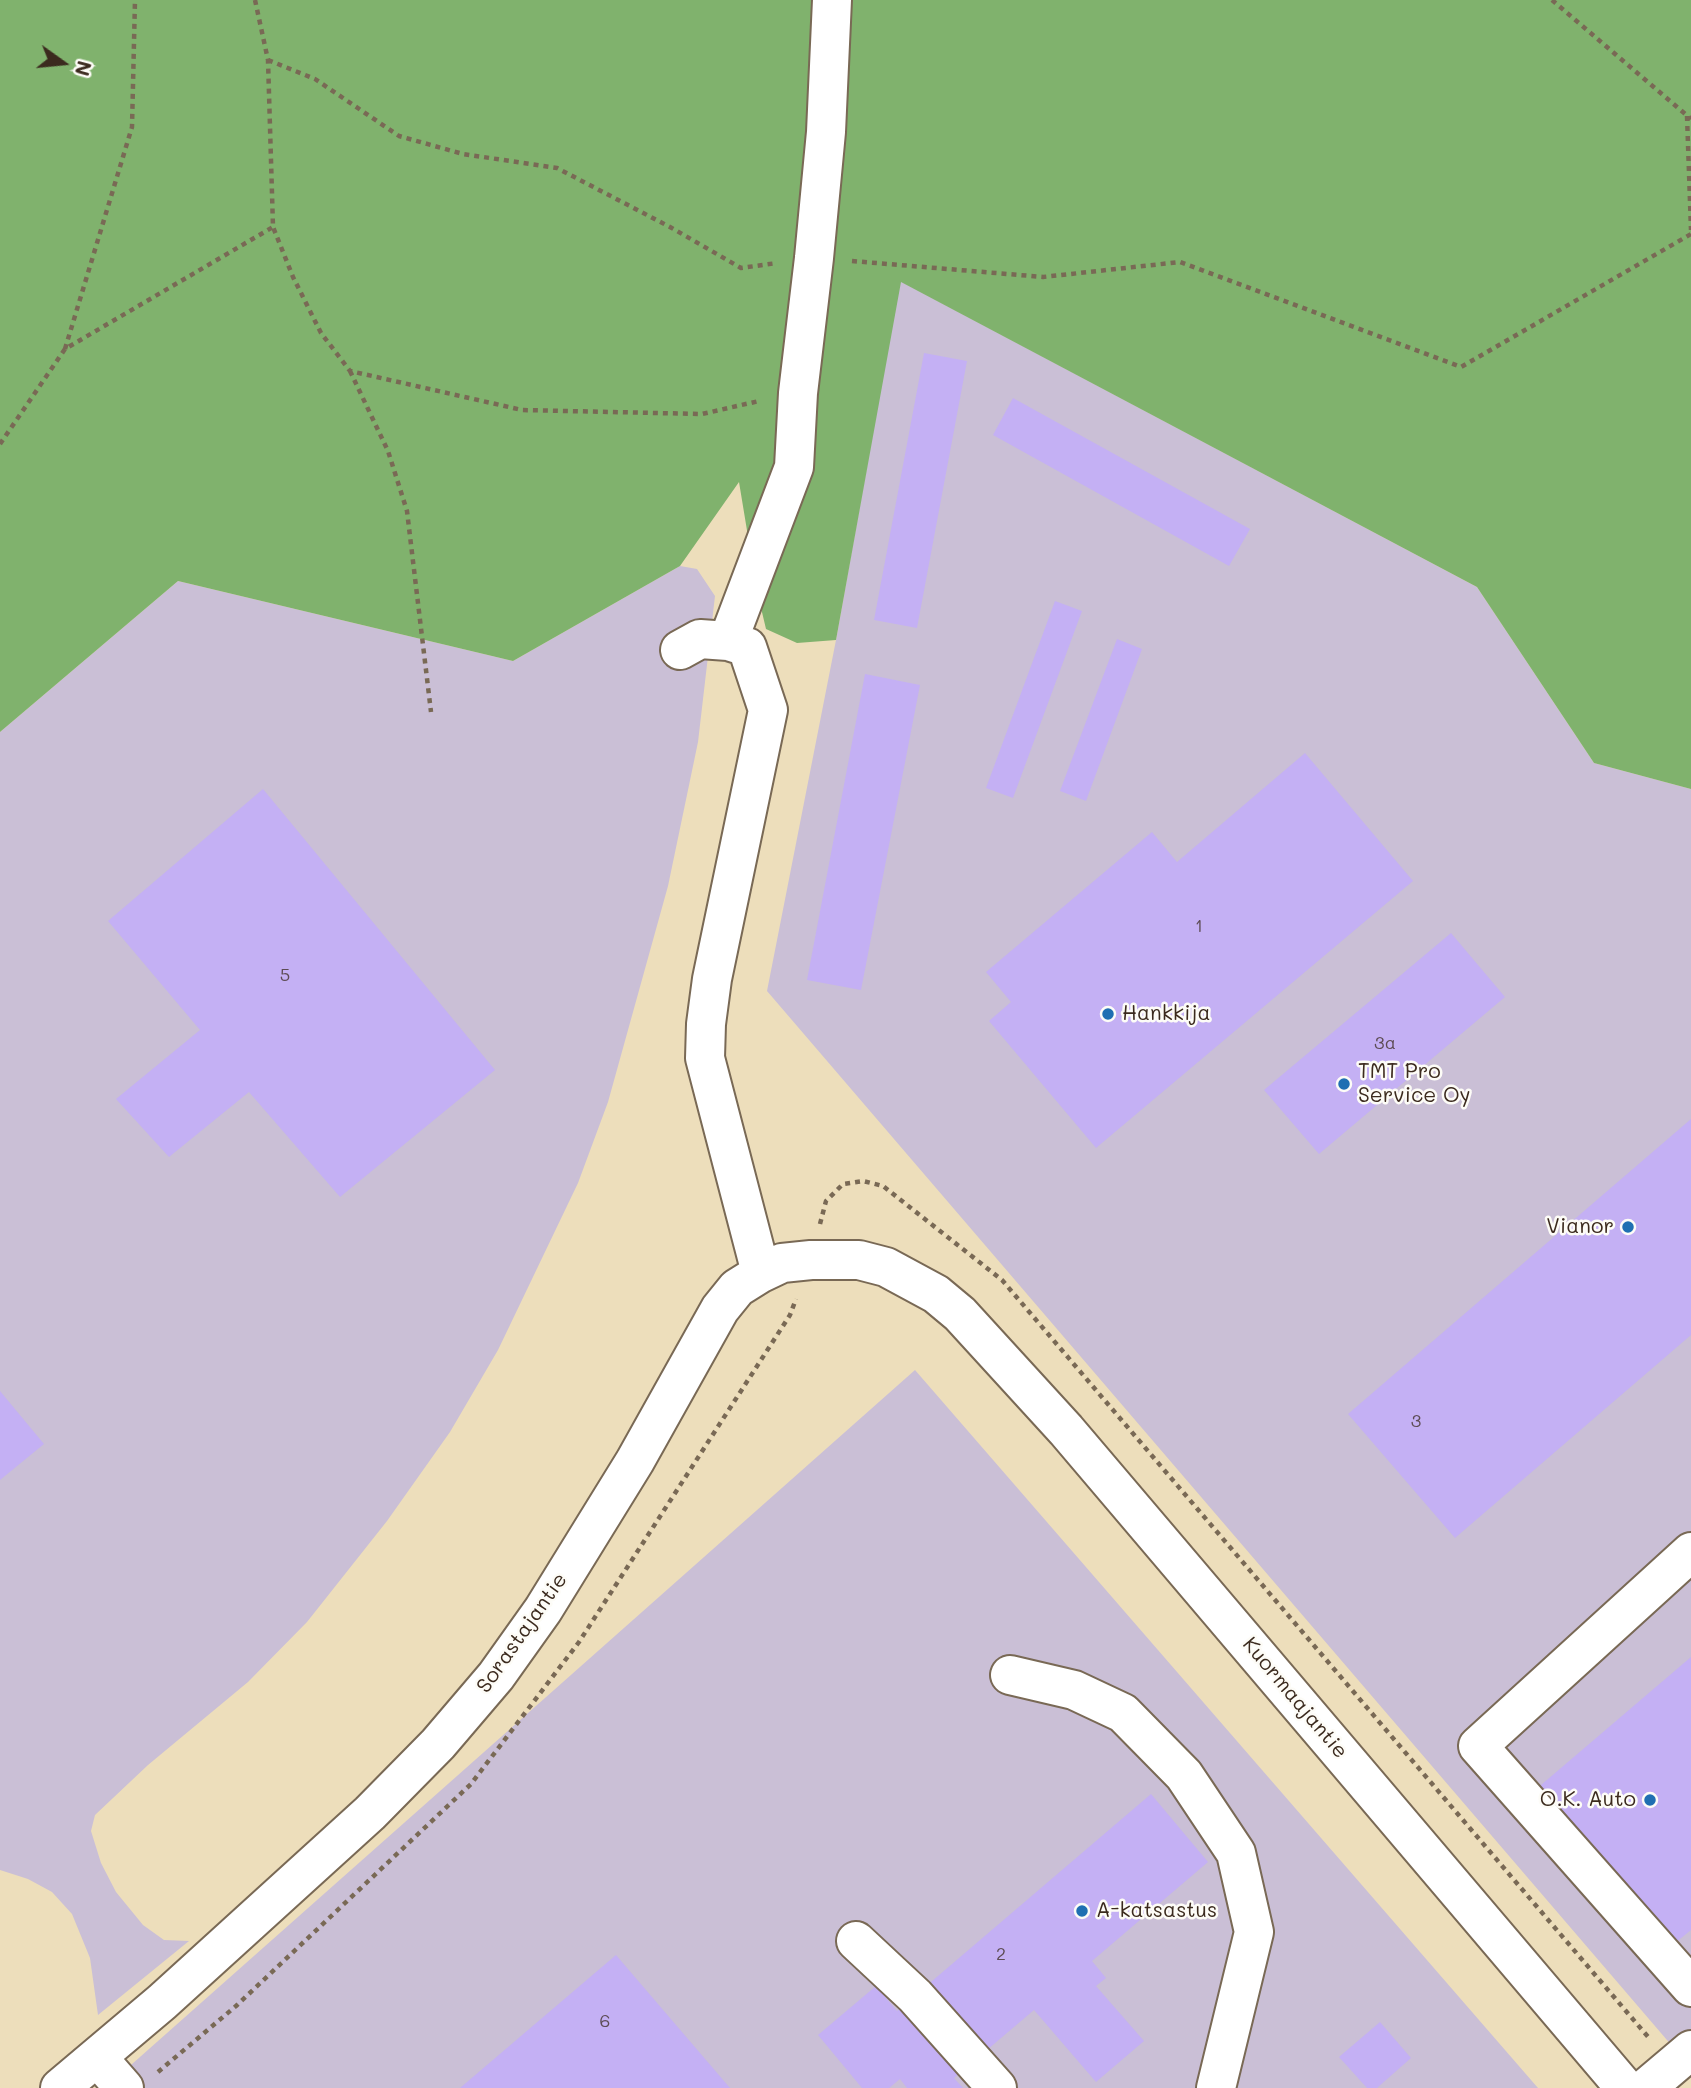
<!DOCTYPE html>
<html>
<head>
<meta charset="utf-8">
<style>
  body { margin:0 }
  #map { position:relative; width:1691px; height:2088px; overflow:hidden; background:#eddebb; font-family:Mali,sans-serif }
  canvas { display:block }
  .north { position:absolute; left:28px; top:28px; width:70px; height:70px; -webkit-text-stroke:5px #fdfcf7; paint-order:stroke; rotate:105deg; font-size:19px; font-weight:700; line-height:28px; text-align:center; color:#3b2a1e }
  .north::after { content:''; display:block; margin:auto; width:24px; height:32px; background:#3b2a1e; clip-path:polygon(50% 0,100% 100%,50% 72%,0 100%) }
</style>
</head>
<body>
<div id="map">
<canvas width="1691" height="2088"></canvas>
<div class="north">N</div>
</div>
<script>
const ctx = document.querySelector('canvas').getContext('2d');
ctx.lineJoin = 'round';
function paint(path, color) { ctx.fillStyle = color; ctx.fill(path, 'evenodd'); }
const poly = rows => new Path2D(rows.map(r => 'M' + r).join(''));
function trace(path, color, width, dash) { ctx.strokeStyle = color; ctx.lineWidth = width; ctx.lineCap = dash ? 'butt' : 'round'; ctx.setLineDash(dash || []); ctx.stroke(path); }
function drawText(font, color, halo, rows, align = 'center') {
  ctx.font = font + ' Mali,sans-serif'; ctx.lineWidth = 5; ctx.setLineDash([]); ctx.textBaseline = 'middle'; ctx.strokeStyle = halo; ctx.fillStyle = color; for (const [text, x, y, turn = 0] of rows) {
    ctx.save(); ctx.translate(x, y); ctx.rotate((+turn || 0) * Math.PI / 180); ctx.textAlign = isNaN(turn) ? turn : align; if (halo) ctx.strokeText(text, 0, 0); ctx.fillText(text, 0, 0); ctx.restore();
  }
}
const industrial = poly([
  [900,281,1477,587,1594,763,1691,789,1691,2068,767,991,836,640],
  [680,566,697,569,715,596,698,742,668,886,608,1102,578,1183,498,1350,450,1432,387,1521,307,1622,248,1682,148,1765,95,1815,91,1831,101,1863,116,1892,143,1925,164,1940,189,1941,98,2015,90,1958,72,1914,52,1892,28,1879,0,1870,0,732,178,581,513,661],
  [915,1370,1538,2088,105,2088]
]);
const forest = poly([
  [0,0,1691,0,1691,789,1594,763,1477,587,901,282,836,640,797,643,766,629,757,591,739,482,680,566,513,661,178,581,0,732]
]);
const building = poly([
  [924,353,967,361,917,628,874,620],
  [1013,398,1250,529,1229,566,993,435],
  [1055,601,1082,611,1013,798,986,788],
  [1117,639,1142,649,1086,801,1060,791],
  [865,674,920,685,861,990,807,980],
  [1305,753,1413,881,1096,1148,989,1021,1011,1002,986,972,1152,832,1177,862],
  [263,789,495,1070,340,1197,249,1092,169,1157,116,1099,200,1030,108,921],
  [1451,933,1505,997,1319,1154,1264,1090],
  [1691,1119,1691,1335,1455,1538,1348,1414],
  [0,1391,44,1444,0,1480],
  [1691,1657,1691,1930,1669,1948,1534,1791],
  [1151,1794,1208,1862,1092,1961,1106,1978,1096,1986,1144,2041,1096,2082,1034,2010,954,2078,963,2088,907,2088,900,2079,889,2088,862,2088,818,2035,876,1986,897,2011],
  [616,1955,730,2088,460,2088],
  [1380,2022,1411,2058,1377,2088,1367,2088,1339,2057]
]);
const path = poly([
  [255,0,268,60,273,227,293,277,321,333,350,371,522,410,702,414,759,401],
  [1552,0,1691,119],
  [268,60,315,79,399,136,463,154,557,168,670,227,741,268,777,263],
  [1687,116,1691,230],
  [852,261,1043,277,1180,262,1461,367,1691,234],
  [65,349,132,127,135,0],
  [350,371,388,451,407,511,431,712],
  [0,444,65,349,273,227],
  [820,1224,826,1201,843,1184,863,1181,883,1186,1002,1280,1649,2038],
  [158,2072,236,2006,471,1784,579,1642,790,1315,796,1299]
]);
const minor = poly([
  [728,641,794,467,798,393,814,258,826,132,832,0],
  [680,650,700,639,728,641,747,647,768,710,712,979,706,1024,705,1058,761,1273],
  [1691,1552,1478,1746,1691,1987],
  [1010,1675,1074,1690,1123,1713,1184,1775,1236,1853,1254,1932,1216,2088],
  [856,1941,915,1996,997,2088],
  [97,2057,124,2088],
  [60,2088,162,2002,370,1813,438,1744,496,1676,543,1610,635,1461,720,1309,737,1288,761,1273,782,1263,811,1260,859,1260,886,1267,936,1294,960,1314,1066,1430,1625,2088],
  [1646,2088,1691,2050]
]);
const markers = [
  [1108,1014,7,"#1f6fb2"],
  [1344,1084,7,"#1f6fb2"],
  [1628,1227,7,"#1f6fb2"],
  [1650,1800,7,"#1f6fb2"],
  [1082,1911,7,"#1f6fb2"]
];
const numberNames = [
  ["1",1199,926],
  ["5",285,975],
  ["3a",1385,1043],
  ["3",1416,1421],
  ["2",1001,1954],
  ["6",605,2021]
];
const poiNames = [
  ["Hankkija",1122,1014],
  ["TMT Pro",1358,1072],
  ["Service Oy",1358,1096],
  ["Vianor",1614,1227,"right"],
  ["O.K. Auto",1636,1800,"right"],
  ["A-katsastus",1096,1911]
];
const streetNames = [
  ["Sorastajantie",522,1633,-55],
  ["Kuormaajantie",1295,1698,50]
];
paint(industrial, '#cabfd6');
paint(forest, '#80b26d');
paint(building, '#c4b0f4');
trace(minor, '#796955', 42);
trace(path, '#796955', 4.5, [5, 5]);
trace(minor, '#fff', 38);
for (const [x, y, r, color] of markers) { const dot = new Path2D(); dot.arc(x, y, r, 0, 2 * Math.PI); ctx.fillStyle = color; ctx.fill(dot); trace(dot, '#fdfcf7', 2.5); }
drawText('18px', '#5d4c54', null, numberNames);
drawText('21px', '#3b2a1e', '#fdfcf7', poiNames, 'left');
drawText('21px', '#3b2a1e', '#fdfcf7', streetNames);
</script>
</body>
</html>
